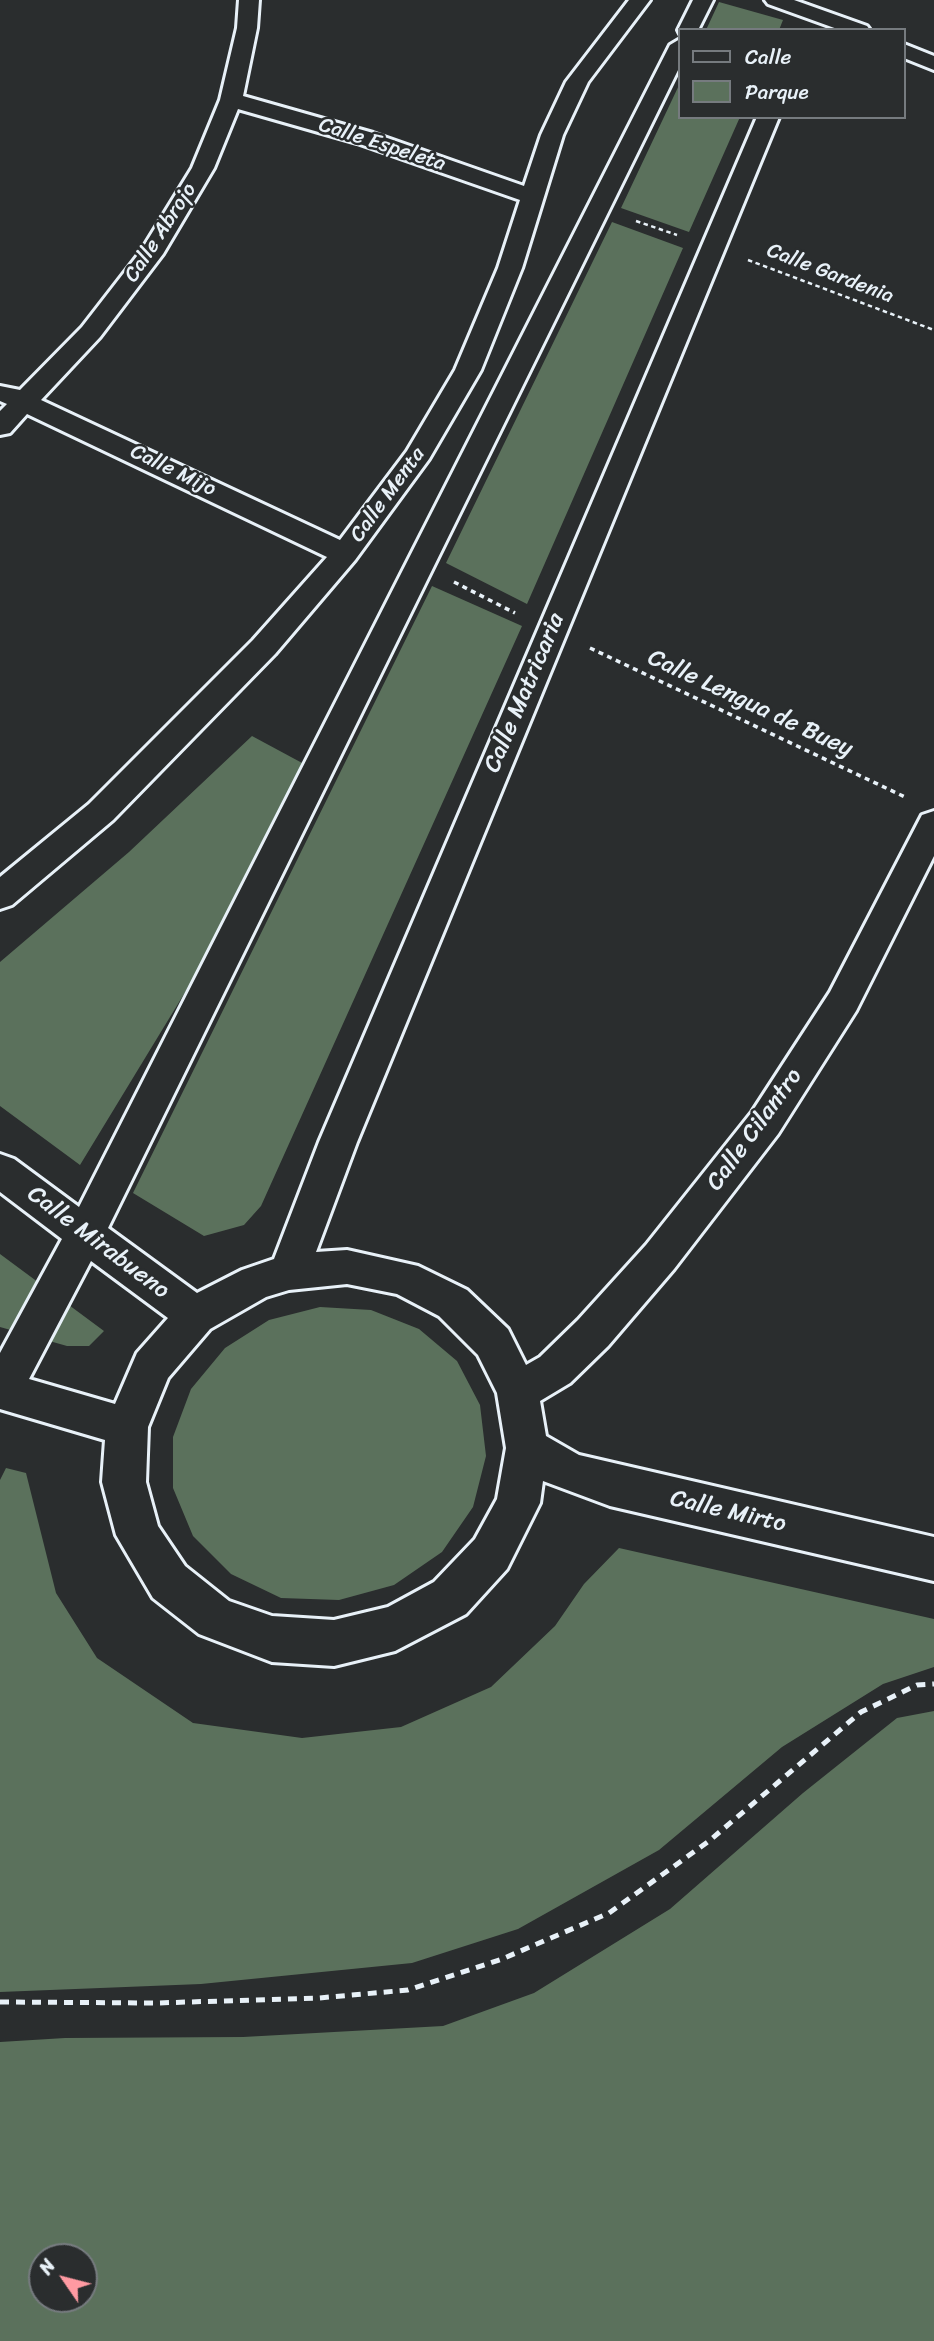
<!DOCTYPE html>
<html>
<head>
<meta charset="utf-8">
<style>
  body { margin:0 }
  #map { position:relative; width:934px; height:2341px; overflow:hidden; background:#2a2d2e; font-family:Sriracha,sans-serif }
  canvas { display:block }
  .legend { position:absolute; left:678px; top:28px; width:228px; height:91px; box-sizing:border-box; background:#2a2d2e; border:2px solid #767b7f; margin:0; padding:9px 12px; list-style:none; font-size:21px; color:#e8f1f8 }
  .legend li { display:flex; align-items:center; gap:14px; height:35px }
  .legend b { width:35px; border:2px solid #767b7f }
  .north { position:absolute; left:28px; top:2243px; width:70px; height:70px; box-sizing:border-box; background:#2a2d2e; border:2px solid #767b7f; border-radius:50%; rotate:305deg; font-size:19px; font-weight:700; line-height:28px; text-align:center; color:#e8f1f8 }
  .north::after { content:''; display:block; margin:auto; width:24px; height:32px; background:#ff9aa2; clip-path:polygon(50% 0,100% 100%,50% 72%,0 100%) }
</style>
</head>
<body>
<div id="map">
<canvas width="934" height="2341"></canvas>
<ul class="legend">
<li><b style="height:9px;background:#2a2d2e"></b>Calle</li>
<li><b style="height:19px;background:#5b715c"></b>Parque</li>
</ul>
<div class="north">N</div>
</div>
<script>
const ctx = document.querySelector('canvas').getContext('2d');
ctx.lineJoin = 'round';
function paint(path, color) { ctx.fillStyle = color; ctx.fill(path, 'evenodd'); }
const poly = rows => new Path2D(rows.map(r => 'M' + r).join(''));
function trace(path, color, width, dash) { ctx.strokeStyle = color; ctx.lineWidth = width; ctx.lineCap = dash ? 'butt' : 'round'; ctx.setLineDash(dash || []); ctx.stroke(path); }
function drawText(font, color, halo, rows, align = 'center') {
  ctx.font = font + ' Sriracha,sans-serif'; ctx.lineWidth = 5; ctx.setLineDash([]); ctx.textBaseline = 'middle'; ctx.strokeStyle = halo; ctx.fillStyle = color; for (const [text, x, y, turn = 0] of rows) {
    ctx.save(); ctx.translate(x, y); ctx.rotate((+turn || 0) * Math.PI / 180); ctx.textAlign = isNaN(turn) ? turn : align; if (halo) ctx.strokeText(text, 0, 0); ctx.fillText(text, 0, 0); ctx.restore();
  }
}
const green = poly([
  [719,2,783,20,779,30,706,30],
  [680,83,680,117,740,117,689,232,621,208],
  [612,222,683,248,527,604,446,563],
  [432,586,522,626,261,1206,244,1225,204,1236,133,1193],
  [252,736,304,764,232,915,80,1165,0,1106,0,962,129,852],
  [0,1254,104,1331,89,1346,67,1346,0,1327],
  [320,1307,371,1310,419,1329,457,1361,480,1405,486,1456,473,1507,442,1552,394,1585,339,1600,281,1598,231,1574,193,1536,173,1488,173,1437,191,1389,225,1348,269,1320],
  [6,1468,26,1473,56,1593,97,1658,193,1723,302,1738,401,1727,491,1687,555,1626,584,1584,619,1548,934,1619,934,1667,883,1684,782,1747,659,1850,518,1929,412,1963,201,1984,0,1992,0,1480],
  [934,1711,934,2341,0,2341,0,2042,65,2038,243,2037,443,2026,534,1993,670,1909,803,1793,897,1718],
  [42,2257,84,2257,84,2299,42,2299]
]);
const pathFar2 = poly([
  [636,221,677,235],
  [748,260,934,330]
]);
const pathFar1 = poly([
  [454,582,515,613],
  [590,648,905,797]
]);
const path = poly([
  [0,2002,156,2003,319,1998,408,1990,502,1959,609,1913,709,1841,861,1712,917,1685,934,1684]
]);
const street = poly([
  [239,0,259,0,257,28,243,96,373,133,524,186,541,135,566,82,629,0,650,0,588,82,563,135,522,268,481,370,429,459,355,560,275,654,113,820,12,905,0,909,0,877,89,804,253,640,327,557,27,414,10,433,0,435,0,411,7,404,0,401,0,386,20,390,82,327,141,251,192,168,220,100,237,28,239,0],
  [238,109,357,143,520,200,498,268,455,370,407,451,340,540,41,400,100,337,163,254,214,168,238,109],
  [693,0,713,0,698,30,680,30,680,34,678,30,693,0],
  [765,0,794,0,867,26,870,30,840,30,768,4,765,0],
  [680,39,680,66,108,1228,197,1293,242,1270,274,1259,319,1142,757,117,779,117,357,1142,316,1252,347,1250,418,1266,467,1290,508,1329,526,1365,540,1357,578,1320,646,1245,752,1112,830,992,922,815,934,811,934,856,856,1011,778,1134,674,1269,608,1346,570,1383,540,1401,546,1436,579,1455,934,1537,934,1581,610,1506,543,1481,540,1503,507,1569,466,1614,395,1651,334,1666,272,1662,199,1634,153,1598,116,1535,102,1482,105,1440,0,1409,0,1353,62,1239,0,1192,0,1154,14,1159,79,1207,670,45,680,39],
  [91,1261,168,1318,137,1353,115,1404,29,1379,91,1261],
  [347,1284,397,1294,439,1316,478,1355,497,1393,506,1448,497,1499,475,1539,434,1582,388,1607,334,1620,272,1616,229,1601,185,1566,158,1526,146,1482,148,1427,168,1378,210,1329,266,1297,289,1290,347,1284],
  [904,44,934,56,934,70,904,58,904,44]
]);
const farStreetnames = [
  ["Calle Espeleta",382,145,18],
  ["Calle Abrojo",161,233,-57],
  ["Calle Gardenia",830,274,21],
  ["Calle Mijo",173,471,26],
  ["Calle Menta",388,495,-54]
];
const streetNames = [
  ["Calle Matricaria",525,693,-67],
  ["Calle Lengua de Buey",750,704,25],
  ["Calle Cilantro",755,1130,-54],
  ["Calle Mirabueno",98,1243,37],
  ["Calle Mirto",728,1512,13]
];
paint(green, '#5b715c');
trace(street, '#e8f1f8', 6);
trace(pathFar2, '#e8f1f8', 2.5, [4.5, 3.5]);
trace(pathFar1, '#e8f1f8', 3.5, [5, 4.5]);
trace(path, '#e8f1f8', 5, [9, 7]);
paint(street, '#2a2d2e');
drawText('21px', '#e8f1f8', '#2a2d2e', farStreetnames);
drawText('24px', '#e8f1f8', '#2a2d2e', streetNames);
</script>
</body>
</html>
